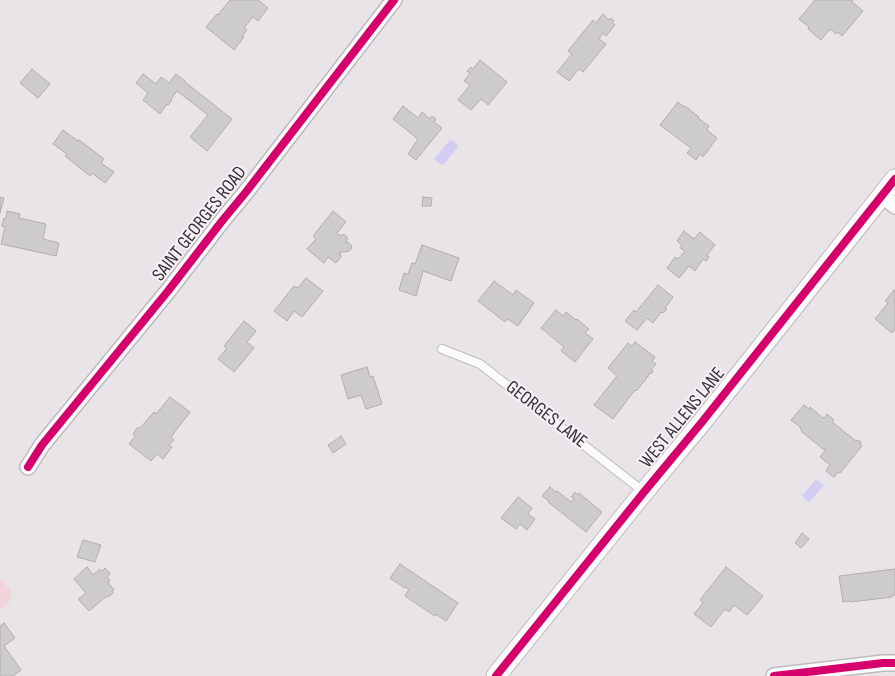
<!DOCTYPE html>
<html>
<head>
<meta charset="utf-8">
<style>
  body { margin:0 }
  canvas { display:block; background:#e8e4e8 }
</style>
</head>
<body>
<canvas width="895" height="676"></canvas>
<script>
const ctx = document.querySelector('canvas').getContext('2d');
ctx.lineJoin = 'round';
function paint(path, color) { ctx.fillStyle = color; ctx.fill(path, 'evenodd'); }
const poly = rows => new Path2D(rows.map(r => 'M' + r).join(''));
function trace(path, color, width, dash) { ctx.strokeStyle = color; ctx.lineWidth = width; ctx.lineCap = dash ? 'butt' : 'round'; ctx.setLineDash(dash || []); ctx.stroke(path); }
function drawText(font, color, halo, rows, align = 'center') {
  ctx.font = font + ' "Sofia Sans Condensed",sans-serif'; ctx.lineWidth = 4; ctx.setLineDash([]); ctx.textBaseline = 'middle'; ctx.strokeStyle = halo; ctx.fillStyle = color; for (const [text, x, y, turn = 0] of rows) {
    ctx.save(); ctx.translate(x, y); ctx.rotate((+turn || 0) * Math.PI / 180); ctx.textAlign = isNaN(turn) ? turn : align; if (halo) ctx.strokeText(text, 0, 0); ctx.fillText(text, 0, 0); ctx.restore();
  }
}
const green = poly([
  [0,579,10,589,12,593,11,598,7,606,3,609,0,609]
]);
const water = poly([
  [450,140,455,142,458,147,443,165,438,163,434,159],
  [816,479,824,485,809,503,802,496]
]);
const building = poly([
  [232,0,258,0,268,8,258,21,253,17,244,28,247,30,242,36,244,37,234,50,206,27,217,14,218,15,229,1,232,0],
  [815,0,853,0,852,2,863,11,842,36,838,32,836,34,830,29,821,40,808,29,809,27,799,19,815,0],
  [603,14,609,20,611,18,614,21,612,23,615,25,606,36,603,33,599,39,606,44,583,72,579,69,569,81,557,72,572,54,568,51,593,20,596,23,603,14],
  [480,60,507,82,488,105,481,99,471,110,458,100,470,85,464,81,470,73,467,71,471,67,473,69,480,60],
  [32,69,50,84,38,98,20,83,32,69],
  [143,74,156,84,161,77,169,83,176,74,185,81,185,82,232,119,207,151,190,137,208,115,177,91,171,99,172,100,168,105,167,104,160,114,143,100,148,93,136,83,143,74],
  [678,102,684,107,685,106,699,117,698,118,709,126,707,130,717,138,703,157,700,154,696,160,687,153,691,148,660,125,678,102],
  [403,106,418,118,422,112,430,119,432,116,436,119,434,122,442,128,416,160,408,154,418,139,393,119,403,106],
  [63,130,78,141,79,140,104,159,101,163,114,172,105,183,92,173,90,176,65,156,67,154,53,144,63,130],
  [0,197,4,198,0,213,0,197],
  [423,197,432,198,431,206,422,206,423,197],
  [7,211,20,214,19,218,46,224,43,239,59,243,56,256,1,244,5,227,2,226,4,218,6,219,7,211],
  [333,211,346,222,337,233,341,236,343,234,347,237,347,240,345,243,348,242,351,245,352,248,349,251,345,252,340,252,341,257,336,263,328,257,324,263,307,249,316,239,313,236,333,211],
  [684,231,694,239,700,232,715,245,707,255,709,257,706,261,703,259,695,271,689,266,679,278,667,268,675,257,678,259,685,251,680,248,682,245,677,241,684,231],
  [422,245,459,258,451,281,423,271,416,296,399,290,404,273,408,274,412,263,415,264,422,245],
  [306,278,323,291,302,317,294,311,287,321,274,311,294,286,298,288,306,278],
  [494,281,513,295,516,290,534,303,518,326,508,319,505,322,478,301,494,281],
  [658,285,673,297,665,308,667,309,663,313,661,312,653,323,647,318,637,330,625,321,634,310,636,312,658,285],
  [894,290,895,291,895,329,892,333,875,319,888,303,885,301,894,290],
  [556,310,563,316,566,312,576,320,577,319,589,329,585,333,593,339,575,362,561,351,564,347,541,328,556,310],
  [244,321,256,331,247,342,254,348,234,372,218,359,227,348,224,346,244,321],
  [635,342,655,357,652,361,656,364,651,370,653,371,651,374,649,373,648,377,647,376,646,377,647,378,636,391,635,390,613,419,594,405,617,376,608,368,628,343,632,346,635,342],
  [367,367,370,377,373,376,382,404,366,409,361,395,348,399,341,375,367,367],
  [170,397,190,412,171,437,174,440,169,445,172,447,163,459,157,454,151,461,129,444,135,436,133,434,138,427,140,428,154,412,156,414,170,397],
  [804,405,809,409,810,407,823,418,824,417,825,418,827,414,834,420,832,422,856,441,858,440,861,442,860,444,862,446,840,473,838,472,834,477,826,471,830,465,820,457,826,449,823,449,802,432,800,427,791,420,804,405],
  [341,436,346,444,333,453,328,445,341,436],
  [550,487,556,492,557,491,571,502,574,499,571,497,575,492,578,495,579,493,602,512,586,532,548,502,549,501,542,496,550,487],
  [518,497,532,508,528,514,535,519,527,530,520,524,516,529,501,518,518,497],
  [802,533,809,539,801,548,795,543,802,533],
  [83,540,101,545,95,562,77,557,83,540],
  [400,564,458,603,446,621,436,614,435,616,405,596,409,589,405,587,405,588,390,578,400,564],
  [87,567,93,575,100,569,102,571,105,568,110,574,107,577,110,580,108,582,114,590,112,591,113,593,108,597,107,596,89,611,78,599,86,593,74,579,87,567],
  [726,567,763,596,747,615,734,605,729,612,725,609,711,627,694,614,703,603,700,600,726,567],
  [895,569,895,595,892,595,892,597,851,602,850,601,843,602,839,576,895,569],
  [4,623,15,638,4,646,21,670,13,676,0,676,0,626,4,623]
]);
const service = poly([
  [442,349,480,364,644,492]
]);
const minor = poly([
  [882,195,895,206],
  [28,467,42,445,168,291,222,221,246,192,394,0],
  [774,676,883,663,895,663]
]);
const tertiary = poly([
  [496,676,644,492,702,422,895,179]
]);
const cycleway = poly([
  [28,467,42,445,168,291,222,221,246,192,394,0],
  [496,676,644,492,702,422,895,179],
  [774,676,883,663,895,663]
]);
const streetNames = [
  ["SAINT GEORGES ROAD",200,224,-52],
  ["GEORGES LANE",546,415,38],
  ["WEST ALLENS LANE",683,418,-51]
];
paint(green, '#f0d4da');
paint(water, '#d2cef3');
paint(building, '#cecbce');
trace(building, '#b0aeb0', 1);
trace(service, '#bebbbe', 10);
trace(minor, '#bebbbe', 18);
trace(tertiary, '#bebbbe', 21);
trace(service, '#fcfbfc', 8);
trace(minor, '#fcfbfc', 15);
trace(tertiary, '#fcfbfc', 19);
trace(cycleway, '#d6006c', 8);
drawText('19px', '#353235', '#f7f0f6', streetNames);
</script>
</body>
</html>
